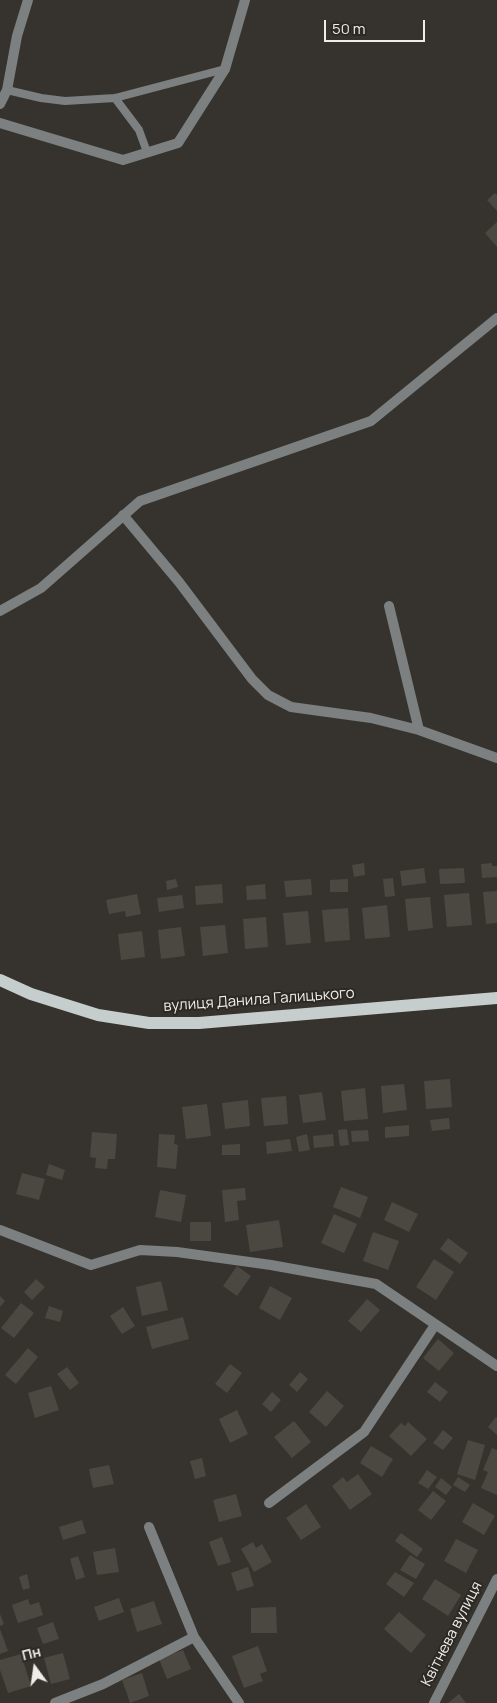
<!DOCTYPE html>
<html>
<head>
<meta charset="utf-8">
<style>
  body { margin:0 }
  #map { position:relative; width:497px; height:1703px; overflow:hidden; background:#36332e; font-family:Manrope,sans-serif }
  canvas { display:block }
  .north { position:absolute; left:10px; top:1643px; width:50px; height:50px; -webkit-text-stroke:4px #2c2924; paint-order:stroke; rotate:346deg; font-size:14px; font-weight:700; line-height:20px; text-align:center; color:#efece9 }
  .north::after { content:''; display:block; margin:auto; width:18px; height:22px; background:#efece9; clip-path:polygon(50% 0,100% 100%,50% 72%,0 100%) }
  .scale { position:absolute; left:324px; top:20px; width:101px; height:22px; box-sizing:border-box; border:2px solid #efece9; border-top:0; padding-left:6px; font-size:15px; line-height:18px; white-space:nowrap; color:#efece9; -webkit-text-stroke:4px #2c2924; paint-order:stroke }
</style>
</head>
<body>
<div id="map">
<canvas width="497" height="1703"></canvas>
<div class="north">Пн</div>
<div class="scale">50 m</div>
</div>
<script>
const ctx = document.querySelector('canvas').getContext('2d');
ctx.lineJoin = 'round';
function paint(path, color) { ctx.fillStyle = color; ctx.fill(path, 'evenodd'); }
const poly = rows => new Path2D(rows.map(r => 'M' + r).join(''));
function trace(path, color, width, dash) { ctx.strokeStyle = color; ctx.lineWidth = width; ctx.lineCap = dash ? 'butt' : 'round'; ctx.setLineDash(dash || []); ctx.stroke(path); }
function drawText(font, color, halo, rows, align = 'center') {
  ctx.font = font + ' Manrope,sans-serif'; ctx.lineWidth = 4; ctx.setLineDash([]); ctx.textBaseline = 'middle'; ctx.strokeStyle = halo; ctx.fillStyle = color; for (const [text, x, y, turn = 0] of rows) {
    ctx.save(); ctx.translate(x, y); ctx.rotate((+turn || 0) * Math.PI / 180); ctx.textAlign = isNaN(turn) ? turn : align; if (halo) ctx.strokeText(text, 0, 0); ctx.fillText(text, 0, 0); ctx.restore();
  }
}
const building = poly([
  [495,193,497,195,497,211,487,200],
  [497,222,497,247,485,233],
  [364,863,365,875,354,877,352,865],
  [492,863,492,866,497,866,497,877,482,878,481,864],
  [424,868,426,883,402,886,400,871],
  [464,868,465,883,440,884,439,869],
  [393,878,395,896,385,897,383,879],
  [176,879,178,887,167,890,166,881],
  [311,879,312,895,286,897,284,881],
  [348,879,348,892,330,892,330,880],
  [222,884,223,903,196,905,195,886],
  [265,884,266,899,247,900,246,886],
  [497,891,497,923,486,924,483,892],
  [469,893,472,925,447,927,444,895],
  [137,894,141,914,126,917,125,911,109,914,106,900],
  [182,895,184,908,159,912,157,898],
  [430,897,433,928,408,931,405,899],
  [387,905,390,937,365,939,362,908],
  [348,908,350,940,325,942,322,910],
  [308,911,311,943,286,945,283,913],
  [266,917,268,947,245,949,243,919],
  [225,925,228,953,203,956,200,927],
  [181,927,185,956,161,959,158,930],
  [142,931,145,957,121,960,118,934],
  [450,1079,452,1107,426,1109,424,1081],
  [404,1084,407,1110,383,1113,381,1086],
  [365,1088,368,1119,344,1121,341,1091],
  [322,1092,326,1120,303,1123,299,1095],
  [286,1096,288,1124,264,1126,261,1098],
  [248,1100,250,1126,225,1129,222,1103],
  [207,1104,211,1136,186,1139,182,1107],
  [449,1118,450,1129,432,1131,430,1120],
  [409,1125,409,1136,385,1138,385,1127],
  [347,1129,349,1145,340,1146,338,1130],
  [368,1130,369,1141,352,1142,351,1131],
  [92,1132,117,1134,115,1159,108,1159,107,1169,95,1168,96,1158,90,1157],
  [159,1134,175,1135,174,1144,178,1145,176,1169,157,1167],
  [307,1134,310,1150,299,1152,296,1137],
  [333,1134,334,1146,314,1148,313,1136],
  [290,1139,292,1151,267,1154,266,1142],
  [240,1144,240,1155,222,1155,222,1145],
  [49,1164,65,1170,62,1180,46,1175],
  [22,1173,45,1179,39,1200,16,1194],
  [341,1187,368,1197,360,1218,333,1207],
  [245,1188,246,1200,237,1201,239,1220,225,1222,222,1190],
  [160,1190,186,1195,181,1222,155,1217],
  [392,1202,418,1214,409,1232,384,1220],
  [334,1214,357,1224,344,1253,321,1243],
  [279,1220,283,1247,250,1252,246,1225],
  [190,1222,211,1222,211,1241,190,1241],
  [373,1232,399,1241,388,1270,363,1261],
  [448,1238,468,1253,460,1264,440,1249],
  [434,1259,454,1272,436,1300,416,1287],
  [237,1266,251,1276,237,1296,223,1286],
  [36,1279,45,1287,32,1300,24,1292],
  [161,1281,168,1310,142,1316,136,1287],
  [270,1286,292,1298,280,1320,259,1308],
  [0,1296,5,1301,0,1307],
  [367,1299,380,1310,361,1332,348,1321],
  [21,1303,34,1313,14,1338,1,1328],
  [49,1306,63,1311,60,1322,45,1318],
  [123,1307,135,1326,122,1334,110,1316],
  [183,1317,189,1339,152,1349,146,1327],
  [438,1339,454,1353,439,1371,423,1358],
  [28,1348,38,1357,16,1384,5,1375],
  [230,1364,242,1373,227,1393,215,1384],
  [67,1367,79,1383,70,1390,57,1374],
  [300,1372,308,1379,297,1392,289,1385],
  [435,1382,448,1392,440,1402,427,1392],
  [51,1386,59,1410,35,1418,28,1393],
  [327,1391,344,1406,326,1427,309,1412],
  [272,1392,281,1400,271,1412,262,1404],
  [237,1410,248,1434,230,1443,219,1419],
  [496,1417,497,1418,497,1435,488,1427],
  [294,1421,311,1442,292,1458,274,1437],
  [408,1422,427,1439,411,1456,389,1436,401,1423,405,1426],
  [443,1430,453,1438,443,1450,433,1443],
  [468,1440,485,1445,475,1480,457,1474],
  [371,1446,393,1459,382,1477,360,1463],
  [492,1448,497,1450,497,1495,481,1488,488,1472,483,1470],
  [202,1458,206,1476,195,1479,190,1461],
  [109,1465,114,1484,93,1488,89,1469],
  [427,1470,437,1477,428,1489,418,1483],
  [358,1474,372,1494,350,1510,332,1486,343,1477,347,1482],
  [458,1477,470,1485,465,1492,453,1485],
  [441,1478,452,1487,446,1495,435,1487],
  [433,1491,446,1501,431,1520,418,1510],
  [236,1494,242,1516,219,1522,213,1500],
  [473,1503,495,1516,484,1535,462,1522],
  [306,1504,321,1527,301,1540,286,1518],
  [82,1520,86,1533,63,1540,59,1527],
  [401,1533,423,1549,417,1557,395,1541],
  [222,1537,231,1562,218,1566,209,1542],
  [456,1539,478,1550,466,1573,444,1561],
  [253,1542,256,1548,262,1544,272,1562,254,1572,241,1549],
  [115,1548,119,1572,97,1575,93,1552],
  [410,1555,425,1564,416,1579,400,1570],
  [78,1556,85,1577,76,1580,70,1559],
  [248,1567,254,1586,237,1591,231,1573],
  [395,1572,414,1583,404,1597,386,1584],
  [27,1574,30,1588,23,1590,19,1577],
  [435,1579,461,1595,448,1616,422,1599],
  [119,1598,124,1612,99,1621,94,1607],
  [28,1599,30,1605,39,1602,43,1615,18,1623,12,1605],
  [154,1601,162,1624,137,1632,130,1609],
  [276,1607,277,1633,251,1633,251,1608],
  [399,1612,426,1635,411,1653,384,1629],
  [0,1614,4,1624,0,1626],
  [53,1622,59,1639,43,1644,37,1628],
  [0,1629,8,1651,0,1654],
  [258,1646,267,1671,260,1674,263,1681,244,1688,232,1656],
  [183,1650,191,1669,167,1679,159,1659],
  [63,1653,70,1679,51,1684,44,1658],
  [21,1654,31,1686,8,1693,0,1670,0,1660],
  [142,1673,149,1696,130,1703,122,1680],
  [459,1694,466,1703,448,1703]
]);
const lane = poly([
  [7,90,41,98,65,101,115,98,225,69],
  [115,98,139,130,147,152]
]);
const street = poly([
  [0,104,7,90,17,36,28,0],
  [0,123,123,160,178,143,225,69,245,0],
  [123,515,179,582,252,679,268,695,291,707,371,718,419,730,497,758],
  [389,606,419,730],
  [0,611,41,588,140,501,371,421,497,318],
  [0,1230,91,1265,140,1250,177,1252,271,1265,376,1284,497,1366],
  [269,1503,364,1432,435,1325],
  [149,1527,194,1637,239,1703],
  [55,1703,103,1684,194,1637],
  [434,1703,497,1579]
]);
const primary = poly([
  [0,980,31,994,98,1015,149,1023,199,1023,497,998]
]);
const streetNames = [
  ["вулиця Данила Галицького",259,1000,-4],
  ["Квітнева вулиця",452,1634,-63]
];
paint(building, '#4b4842');
trace(lane, '#7c8080', 8);
trace(street, '#7c8080', 10);
trace(primary, '#c5cdcd', 12);
drawText('15px', '#efece9', '#2c2924', streetNames);
</script>
</body>
</html>
